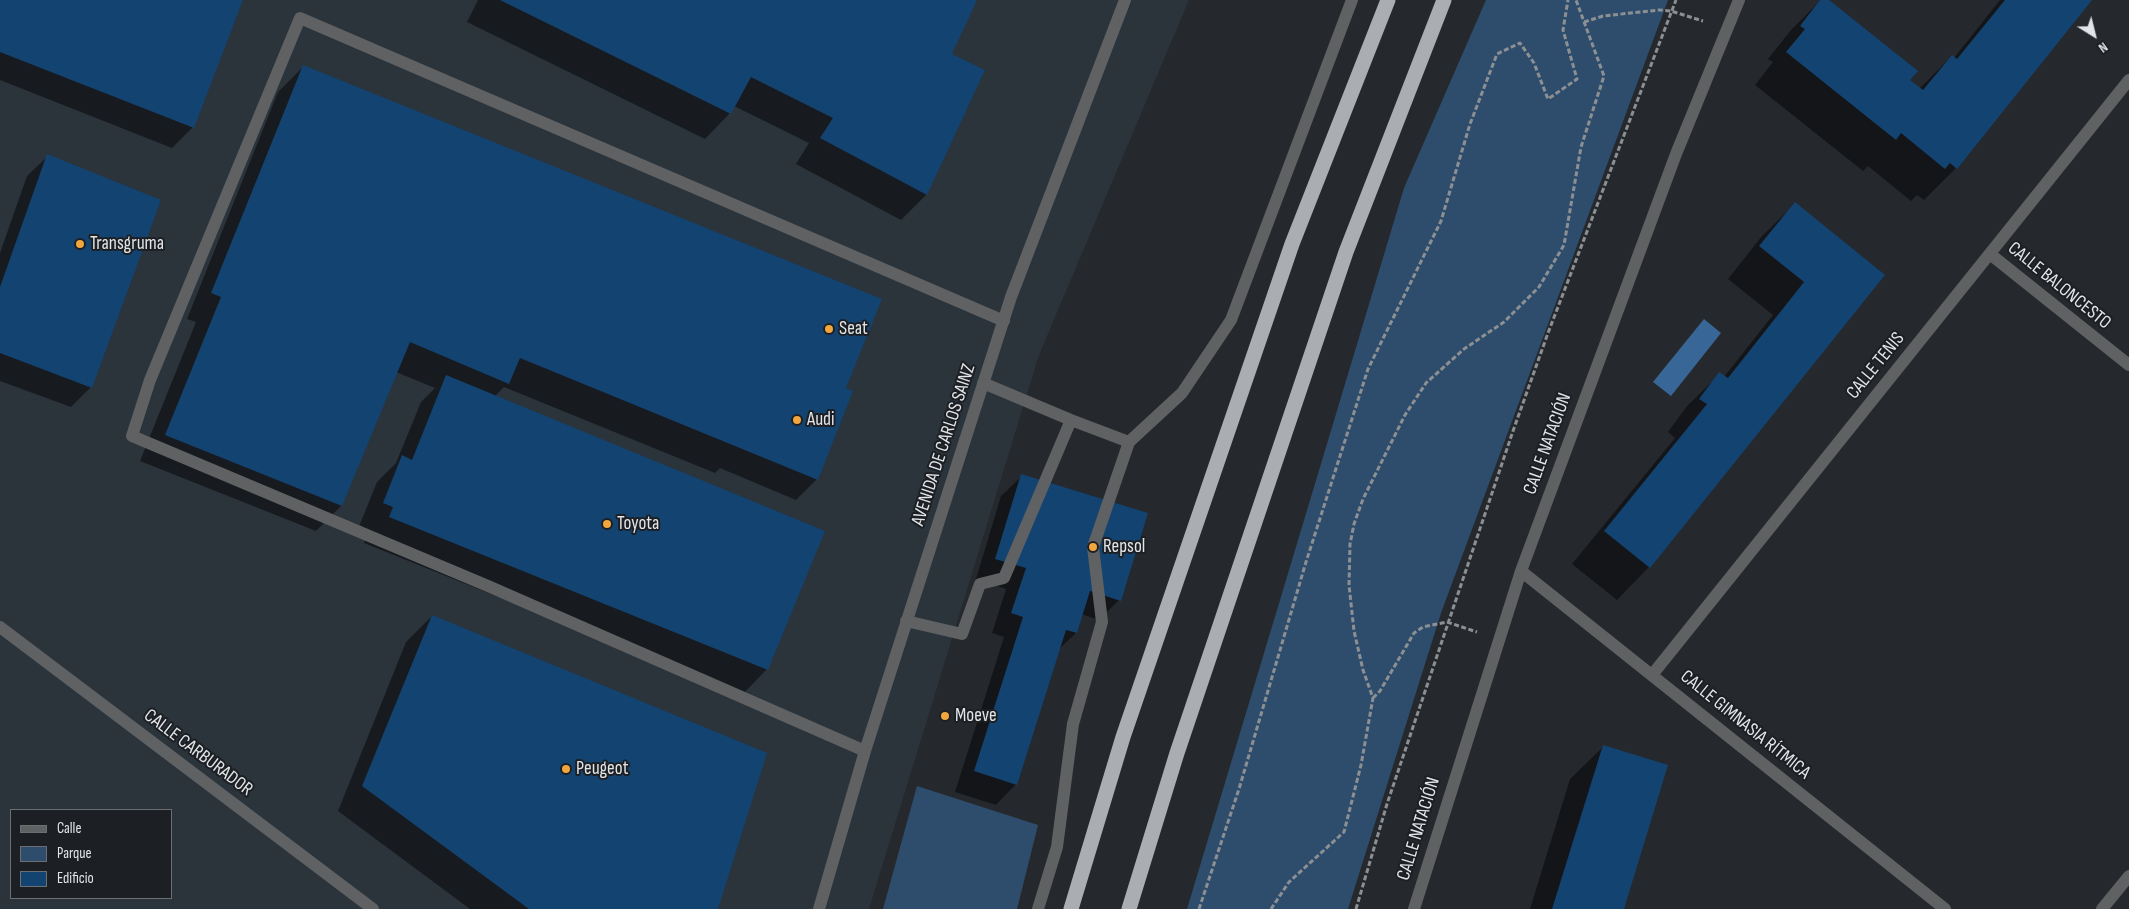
<!DOCTYPE html>
<html>
<head>
<meta charset="utf-8">
<style>
  body { margin:0 }
  #map { position:relative; width:2129px; height:909px; overflow:hidden; background:#25292d; font-family:"Sofia Sans Condensed",sans-serif }
  canvas { display:block }
  .legend { position:absolute; left:10px; top:809px; width:162px; height:90px; box-sizing:border-box; background:#1c1f23; border:1px solid #6c6f72; margin:0; padding:6px 9px; list-style:none; font-size:15px; color:#e3e6e8 }
  .legend li { display:flex; align-items:center; gap:10px; height:25px }
  .legend b { width:25px; border:1px solid #6c6f72 }
  .north { position:absolute; left:2069px; top:10px; width:50px; height:50px; -webkit-text-stroke:4px #1c1f23; paint-order:stroke; rotate:144deg; font-size:14px; font-weight:700; line-height:20px; text-align:center; color:#e3e6e8 }
  .north::after { content:''; display:block; margin:auto; width:18px; height:22px; background:#e3e6e8; clip-path:polygon(50% 0,100% 100%,50% 72%,0 100%) }
</style>
</head>
<body>
<div id="map">
<canvas width="2129" height="909"></canvas>
<ul class="legend">
<li><b style="height:6px;background:#5f6163"></b>Calle</li>
<li><b style="height:14px;background:#2e4d6d"></b>Parque</li>
<li><b style="height:14px;background:#134371"></b>Edificio</li>
</ul>
<div class="north">N</div>
</div>
<script>
const ctx = document.querySelector('canvas').getContext('2d');
ctx.lineJoin = 'round';
function paint(path, color) { ctx.fillStyle = color; ctx.fill(path, 'evenodd'); }
const poly = rows => new Path2D(rows.map(r => 'M' + r).join(''));
function trace(path, color, width, dash) { ctx.strokeStyle = color; ctx.lineWidth = width; ctx.lineCap = dash ? 'butt' : 'round'; ctx.setLineDash(dash || []); ctx.stroke(path); }
function drawText(font, color, halo, rows, align = 'center') {
  ctx.font = font + ' "Sofia Sans Condensed",sans-serif'; ctx.lineWidth = 4; ctx.setLineDash([]); ctx.textBaseline = 'middle'; ctx.strokeStyle = halo; ctx.fillStyle = color; for (const [text, x, y, turn = 0] of rows) {
    ctx.save(); ctx.translate(x, y); ctx.rotate((+turn || 0) * Math.PI / 180); ctx.textAlign = isNaN(turn) ? turn : align; if (halo) ctx.strokeText(text, 0, 0); ctx.fillText(text, 0, 0); ctx.restore();
  }
}
const built = poly([
  [0,0,1189,0,1039,355,869,909,0,909],
  [11,810,171,810,171,898,11,898]
]);
const green = poly([
  [1486,0,1668,0,1441,613,1348,909,1187,909,1404,188],
  [917,786,1038,825,1017,909,883,909]
]);
const water = poly([
  [1704,319,1721,333,1671,396,1653,382]
]);
const shadow = poly([
  [0,0,242,0,192,128,172,148,0,80],
  [478,0,976,0,950,55,983,70,926,195,901,220,796,164,809,143,734,106,730,113,705,139,467,22],
  [1821,0,1827,0,1919,89,1952,56,1954,58,2000,0,2091,0,1956,168,1924,200,1917,195,1911,201,1868,166,1863,171,1755,85,1773,62,1768,59,1791,30],
  [303,67,844,389,817,479,796,500,720,468,715,473,504,387,494,397,767,669,742,695,364,543,368,533,358,529,377,482,396,463,421,402,435,388,396,372,341,506,316,531,140,461,196,322,187,319,278,92],
  [48,156,91,387,71,407,0,381,0,253,27,176],
  [1795,204,1884,276,1649,567,1617,600,1572,564,1675,438,1668,432,1687,406,1720,374,1724,377,1773,315,1728,279,1762,236],
  [1022,476,1119,600,1099,620,1081,614,1076,633,1059,649,1016,784,996,805,955,792,1004,637,992,633,1006,589,976,579,1001,496],
  [432,616,716,909,470,909,338,811,406,642],
  [1603,747,1622,909,1530,909,1570,779]
]);
const building = poly([
  [0,0,243,0,194,128,0,52],
  [500,0,977,0,952,54,985,70,927,195,820,138,833,118,751,77,731,114],
  [1820,0,1829,0,1918,71,1910,80,1923,90,1952,55,1957,59,2005,0,2092,0,1957,169,1950,163,1945,169,1901,133,1896,140,1786,52,1805,29,1800,26],
  [303,65,882,299,846,388,853,391,818,480,520,358,509,384,410,342,342,506,165,435,221,297,211,293],
  [47,154,161,200,92,388,0,353,0,287],
  [1795,202,1885,275,1650,568,1604,531,1707,404,1699,399,1719,372,1728,378,1804,282,1759,246],
  [446,375,825,531,768,670,389,517,393,507,383,503,402,455,412,460],
  [1021,474,1148,513,1121,601,1090,591,1077,633,1066,630,1017,785,974,771,1023,617,1011,613,1026,568,995,559],
  [432,615,767,753,718,909,529,909,362,786],
  [1603,745,1668,765,1624,909,1552,909]
]);
const path = poly([
  [1584,22,1603,16,1659,10,1671,11,1703,21],
  [1373,698,1380,691,1414,633,1423,627,1447,622,1477,632],
  [1199,909,1239,789,1306,562,1368,369,1441,221,1470,124,1497,54,1520,43,1534,63,1548,99,1577,79,1563,30,1568,0],
  [1271,909,1289,882,1344,832,1361,765,1373,698,1363,670,1354,631,1349,585,1350,544,1354,524,1363,499,1405,415,1426,383,1464,349,1504,322,1539,287,1564,245,1581,147,1604,76,1576,0],
  [1356,909,1387,804,1513,431,1548,333,1676,0]
]);
const minor = poly([
  [1990,254,2129,365],
  [1071,420,1129,442],
  [1521,571,1945,909],
  [906,621,962,634,980,584,1004,578,1071,420,983,383],
  [0,627,373,909],
  [1652,675,2129,80],
  [865,751,488,586,132,436,150,380,300,18,1004,321],
  [819,909,865,751,1011,297,1125,0],
  [1038,909,1057,847,1073,724,1102,622,1093,547,1129,442,1182,393,1231,320,1352,0],
  [1414,909,1521,571,1676,154,1739,0],
  [2102,909,2129,876]
]);
const highway = poly([
  [1071,909,1123,737,1292,244,1388,0],
  [1129,909,1177,753,1346,252,1444,0]
]);
const markers = [
  [80,244,5,"#f1a63f"],
  [829,329,5,"#f1a63f"],
  [797,420,5,"#f1a63f"],
  [607,524,5,"#f1a63f"],
  [1093,547,5,"#f1a63f"],
  [945,716,5,"#f1a63f"],
  [566,769,5,"#f1a63f"]
];
const poiNames = [
  ["Transgruma",90,244],
  ["Seat",839,329],
  ["Audi",807,420],
  ["Toyota",617,524],
  ["Repsol",1103,547],
  ["Moeve",955,716],
  ["Peugeot",576,769]
];
const streetNames = [
  ["CALLE BALONCESTO",2059,286,39],
  ["CALLE TENIS",1876,366,-51],
  ["CALLE NATACIÓN",1548,444,-70],
  ["AVENIDA DE CARLOS SAINZ",944,445,-72],
  ["CALLE GIMNASIA RÍTMICA",1745,725,39],
  ["CALLE CARBURADOR",198,753,37],
  ["CALLE NATACIÓN",1419,829,-73]
];
paint(built, '#2b333b');
paint(green, '#2e4d6d');
paint(water, '#386797');
paint(shadow, '#0007');
paint(building, '#134371');
trace(path, '#8d9093', 3, [5, 2.5]);
trace(minor, '#5f6163', 12);
trace(highway, '#aaaeb3', 15);
for (const [x, y, r, color] of markers) { const dot = new Path2D(); dot.arc(x, y, r, 0, 2 * Math.PI); ctx.fillStyle = color; ctx.fill(dot); trace(dot, '#1c1f23', 2); }
drawText('19px', '#e3e6e8', '#1c1f23', poiNames, 'left');
drawText('19px', '#e3e6e8', '#1c1f23', streetNames);
</script>
</body>
</html>
